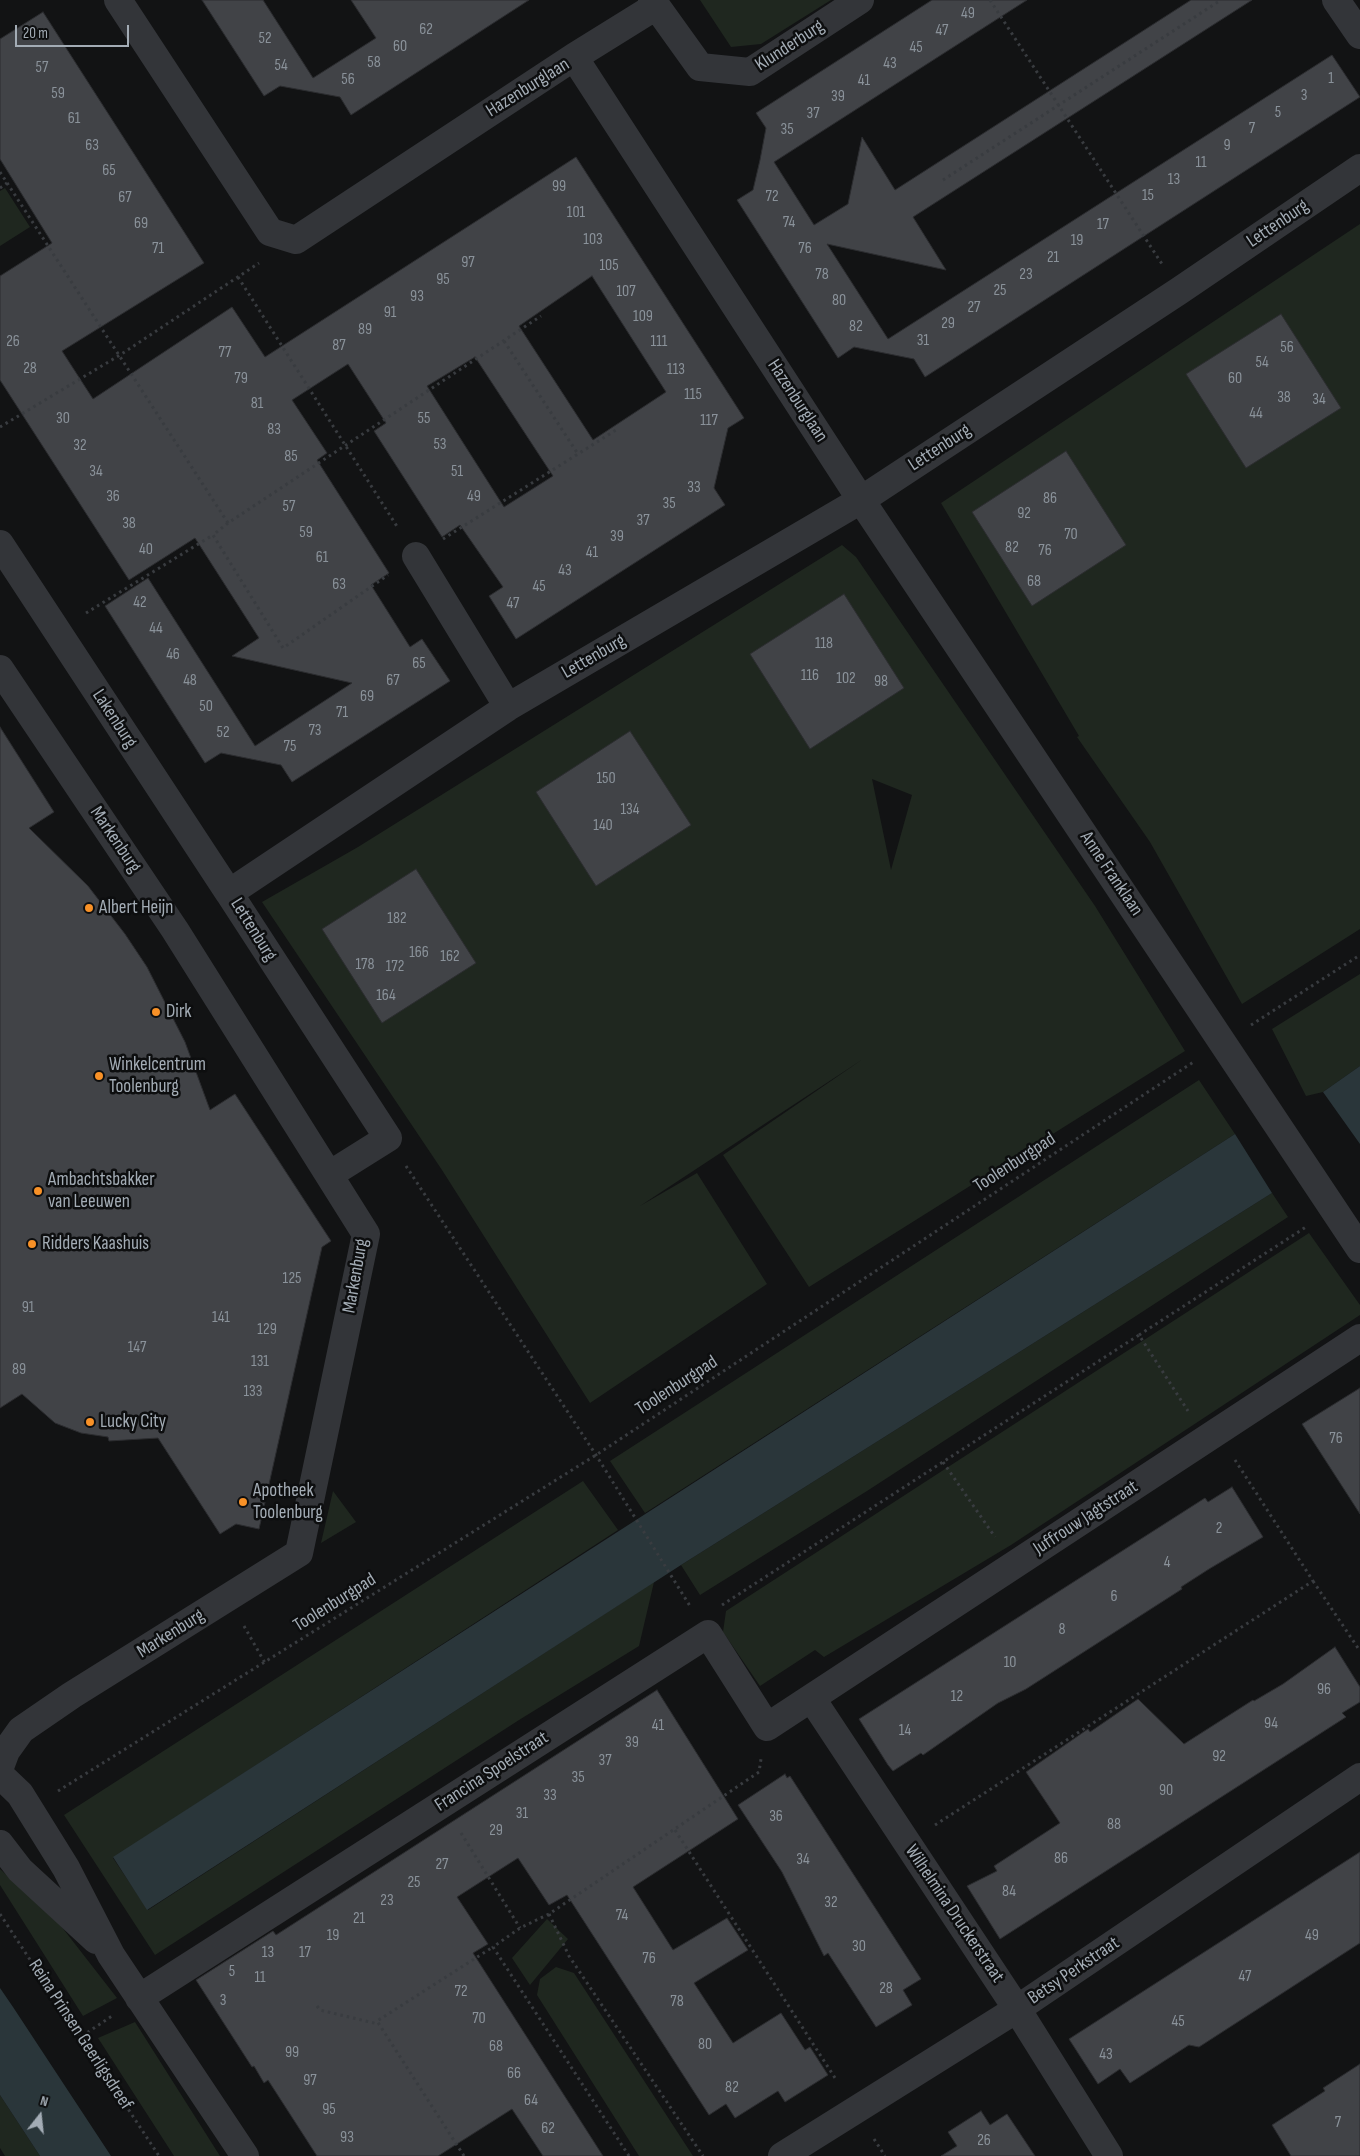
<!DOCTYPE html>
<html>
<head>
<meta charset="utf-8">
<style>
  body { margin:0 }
  #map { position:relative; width:1360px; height:2156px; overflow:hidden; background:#121314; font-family:"Sofia Sans Condensed",sans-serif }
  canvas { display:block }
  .north { position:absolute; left:15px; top:2091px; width:50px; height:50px; -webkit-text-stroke:4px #0d0e0f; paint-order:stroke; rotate:16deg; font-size:14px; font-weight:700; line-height:20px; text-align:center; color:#a3acb5 }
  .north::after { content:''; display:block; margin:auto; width:18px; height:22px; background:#a3acb5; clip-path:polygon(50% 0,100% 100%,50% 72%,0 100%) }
  .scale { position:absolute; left:15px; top:25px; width:114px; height:22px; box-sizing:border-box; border:2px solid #a3acb5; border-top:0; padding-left:6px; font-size:15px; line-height:18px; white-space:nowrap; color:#a3acb5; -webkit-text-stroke:4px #0d0e0f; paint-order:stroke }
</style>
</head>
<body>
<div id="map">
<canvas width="1360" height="2156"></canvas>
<div class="north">N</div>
<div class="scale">20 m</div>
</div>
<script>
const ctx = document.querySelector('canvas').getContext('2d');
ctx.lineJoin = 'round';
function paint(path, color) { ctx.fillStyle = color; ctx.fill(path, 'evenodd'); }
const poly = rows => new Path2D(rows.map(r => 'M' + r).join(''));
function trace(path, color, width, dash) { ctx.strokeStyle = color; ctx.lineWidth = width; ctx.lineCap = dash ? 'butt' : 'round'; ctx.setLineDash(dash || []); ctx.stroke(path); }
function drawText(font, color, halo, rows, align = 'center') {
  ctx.font = font + ' "Sofia Sans Condensed",sans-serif'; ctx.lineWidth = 5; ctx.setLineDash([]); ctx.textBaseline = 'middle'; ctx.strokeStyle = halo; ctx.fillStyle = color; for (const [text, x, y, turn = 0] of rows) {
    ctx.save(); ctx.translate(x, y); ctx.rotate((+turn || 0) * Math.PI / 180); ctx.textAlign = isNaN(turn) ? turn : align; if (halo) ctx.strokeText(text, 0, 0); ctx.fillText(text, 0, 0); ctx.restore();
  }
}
const green = poly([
  [700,0,831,0,761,44,731,47],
  [5,188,30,227,0,246,0,191],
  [1360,224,1360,929,1242,1004,1150,842,1077,737,1079,736,941,503],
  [842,545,856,557,1095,906,1185,1051,809,1287,723,1155,863,1059,640,1206,697,1173,767,1284,590,1403,442,1170,262,902,358,847],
  [872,779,912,795,891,870],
  [1360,974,1360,1066,1323,1092,1306,1096,1272,1029],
  [1199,1080,1235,1134,645,1513,610,1461],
  [1272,1193,1288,1217,867,1491,700,1595,681,1565],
  [1309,1233,1360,1305,1360,1315,1011,1545,824,1657,815,1650,760,1686,723,1632,726,1611],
  [583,1481,618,1530,113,1858,148,1910,654,1582,639,1646,519,1720,155,1955,64,1815],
  [333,1491,356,1522,321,1543],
  [0,1869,61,1926,117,1998,83,2016,0,1885],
  [547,1919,568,1939,530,1985,512,1958],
  [556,1967,574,1973,693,2156,639,2156,537,1995,540,1979],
  [135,2022,220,2156,174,2156,98,2038],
  [0,2095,40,2156,5,2156,0,2148]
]);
const water = poly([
  [1360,1066,1360,1144,1323,1092],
  [1235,1134,1272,1193,681,1565,147,1910,113,1857],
  [0,1988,13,2007,111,2156,40,2156,0,2095]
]);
const building = poly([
  [202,0,263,0,313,78,376,38,351,0,529,0,351,115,340,97,280,86,264,96,202,0],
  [932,0,1027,0,774,162,814,225,848,204,862,137,895,190,1191,0,1252,0,913,217,946,270,827,244,888,339,1332,55,1360,97,925,377,914,359,854,347,838,358,737,200,753,190,760,160,766,128,756,113,932,0],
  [43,12,204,263,62,351,93,399,232,307,265,357,576,157,744,418,728,428,714,488,725,505,516,639,489,596,503,587,460,525,442,537,374,431,386,423,348,364,292,400,327,453,317,460,389,573,371,585,410,647,422,639,450,681,292,782,281,765,221,753,205,763,105,606,148,578,255,746,352,683,232,656,259,638,195,538,129,580,0,380,0,276,52,243,0,159,0,39,43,12],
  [592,276,666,392,593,440,519,326,592,276],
  [475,357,553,476,504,507,427,386,475,357],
  [1281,314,1341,408,1246,468,1186,374,1281,314],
  [1066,451,1126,545,1032,606,972,512,1066,451],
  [844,594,904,688,810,749,750,654,844,594],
  [0,727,54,812,29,828,88,886,125,934,147,967,185,1042,210,1110,235,1094,331,1241,322,1247,259,1529,236,1524,220,1534,158,1438,109,1441,108,1437,81,1433,55,1423,22,1394,0,1408,0,727],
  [630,731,691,825,596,886,536,792,630,731],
  [416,869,476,963,382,1023,322,929,416,869],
  [1360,1388,1360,1514,1302,1424,1360,1388],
  [1232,1487,1263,1537,1209,1569,1181,1587,1182,1589,1026,1689,998,1703,923,1755,921,1753,893,1771,888,1765,859,1719,1205,1498,1208,1502,1232,1487],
  [1335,1647,1360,1687,1360,1702,1342,1713,1346,1717,1000,1939,967,1886,997,1871,994,1866,1060,1823,1026,1772,1088,1729,1090,1732,1138,1699,1184,1744,1253,1700,1254,1701,1283,1684,1335,1647],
  [657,1690,738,1819,633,1887,673,1950,727,1918,748,1950,694,1983,733,2043,781,2013,805,2050,810,2047,828,2075,785,2102,778,2091,735,2118,726,2104,709,2115,567,1895,549,1905,518,1858,457,1897,488,1944,473,1953,603,2156,543,2156,512,2109,438,2156,317,2156,268,2080,264,2083,254,2066,252,2067,196,1980,273,1931,276,1935,657,1690],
  [785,1774,787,1778,790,1776,921,1979,903,1990,912,2005,876,2027,828,1953,824,1956,782,1872,738,1805,785,1774],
  [1360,1852,1360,1943,1199,2047,1189,2045,1130,2083,1120,2069,1098,2084,1069,2039,1360,1852],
  [1360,2064,1360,2156,1291,2156,1272,2125,1325,2091,1323,2088,1360,2064],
  [981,2111,990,2125,1007,2114,1035,2156,941,2156,957,2146,948,2132,981,2111]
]);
const path = poly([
  [990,0,1162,264],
  [0,172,228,523,541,316],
  [943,180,1221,0],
  [0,188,7,183],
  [238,277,398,528],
  [504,341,578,454],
  [0,427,120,355,259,263],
  [228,523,213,535,283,648,388,575],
  [443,539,616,430],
  [86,613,213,535],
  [1251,1025,1360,955],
  [406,1166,596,1455,690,1606],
  [1139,1335,1306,1227],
  [943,1462,995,1537],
  [1313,1581,1360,1651],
  [722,1605,1139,1335,1188,1411],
  [244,1626,265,1663],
  [58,1791,596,1455,1195,1061],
  [935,1825,1313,1581,1235,1460],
  [675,1830,837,2081],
  [461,1833,520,1928],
  [0,1914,159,2156],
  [549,1914,569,1956,703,2156],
  [317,2006,320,2010,378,2024],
  [82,2036,112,2016],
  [874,2139,885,2156],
  [464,2156,377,2021,493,1947],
  [629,2156,493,1947,520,1928,549,1914,759,1772,761,1759]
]);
const minor = poly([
  [118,0,270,232,296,240,574,57,861,500,1360,1249],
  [652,0,700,67,750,72,860,0],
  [1336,0,1360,35],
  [574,57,656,6],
  [0,544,229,893],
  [416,556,508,707],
  [0,669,175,930,366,1234,299,1553,72,1695,21,1730,6,1751,0,1767],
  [329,1175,388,1138,229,893,508,707,861,500,1179,291,1360,168],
  [812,1699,1017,2009,1109,2156],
  [0,1775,20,1794,66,1868,111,1955,245,2156],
  [0,1844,20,1870,96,1940],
  [139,1998,708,1634,767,1727,1360,1338],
  [782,2156,1017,2009,1360,1777]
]);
const markers = [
  [89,908,5,"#f89127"],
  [156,1012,5,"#f89127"],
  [99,1076,5,"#f89127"],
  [38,1191,5,"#f89127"],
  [32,1244,5,"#f89127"],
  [90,1422,5,"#f89127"],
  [243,1502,5,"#f89127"]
];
const numberNames = [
  ["49",968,14],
  ["62",426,30],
  ["47",942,31],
  ["52",265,39],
  ["60",400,47],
  ["45",916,48],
  ["58",374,63],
  ["43",890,64],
  ["54",281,66],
  ["57",42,68],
  ["1",1331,79],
  ["56",348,80],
  ["41",864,81],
  ["59",58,94],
  ["3",1304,96],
  ["39",838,97],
  ["5",1278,113],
  ["37",813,114],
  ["61",74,119],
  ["7",1252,129],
  ["35",787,130],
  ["63",92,146],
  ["9",1227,146],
  ["11",1201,163],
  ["65",109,171],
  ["13",1174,180],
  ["99",559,187],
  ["15",1148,196],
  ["72",772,197],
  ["67",125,198],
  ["101",576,213],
  ["74",789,223],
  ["69",141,224],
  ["17",1103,225],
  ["103",593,240],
  ["19",1077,241],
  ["71",158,249],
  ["76",805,249],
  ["21",1053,258],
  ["97",468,263],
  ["105",609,266],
  ["78",822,275],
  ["23",1026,275],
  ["95",443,280],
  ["25",1000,291],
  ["107",626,292],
  ["93",417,297],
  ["80",839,301],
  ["27",974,308],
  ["91",390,313],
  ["109",643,317],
  ["29",948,324],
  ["82",856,327],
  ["89",365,330],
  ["31",923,341],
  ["26",13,342],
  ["111",659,342],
  ["87",339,346],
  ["56",1287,348],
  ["77",225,353],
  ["54",1262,363],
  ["28",30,369],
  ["113",676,370],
  ["79",241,379],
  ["60",1235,379],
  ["115",693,395],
  ["38",1284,398],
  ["34",1319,400],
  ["81",257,404],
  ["44",1256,414],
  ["30",63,419],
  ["55",424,419],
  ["117",709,421],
  ["83",274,430],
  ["53",440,445],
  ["32",80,446],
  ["85",291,457],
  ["34",96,472],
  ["51",457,472],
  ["33",694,488],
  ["36",113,497],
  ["49",474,497],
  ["86",1050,499],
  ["35",669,504],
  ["57",289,507],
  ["92",1024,514],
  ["37",643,521],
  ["38",129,524],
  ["59",306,533],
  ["70",1071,535],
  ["39",617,537],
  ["82",1012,548],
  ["40",146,550],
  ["76",1045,551],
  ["41",592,553],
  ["61",322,558],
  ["43",565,571],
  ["68",1034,582],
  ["63",339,585],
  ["45",539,587],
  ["42",140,603],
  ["47",513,604],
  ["44",156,629],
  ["118",824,644],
  ["46",173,655],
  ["65",419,664],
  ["116",810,676],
  ["102",846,679],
  ["48",190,681],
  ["67",393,681],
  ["98",881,682],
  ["69",367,697],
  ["50",206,707],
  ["71",342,713],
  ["73",315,731],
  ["52",223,733],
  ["75",290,747],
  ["150",606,779],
  ["134",630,810],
  ["140",603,826],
  ["182",397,919],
  ["166",419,953],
  ["162",450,957],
  ["178",365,965],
  ["172",395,967],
  ["164",386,996],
  ["125",292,1279],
  ["91",28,1308],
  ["141",221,1318],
  ["129",267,1330],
  ["147",137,1348],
  ["131",260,1362],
  ["89",19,1370],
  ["133",253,1392],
  ["76",1336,1439],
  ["2",1219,1529],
  ["4",1167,1563],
  ["6",1114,1597],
  ["8",1062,1630],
  ["10",1010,1663],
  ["96",1324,1690],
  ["12",957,1697],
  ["94",1271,1724],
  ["41",658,1726],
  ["14",905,1731],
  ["39",632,1743],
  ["92",1219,1757],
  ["37",605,1761],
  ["35",578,1778],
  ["90",1166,1791],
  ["33",550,1796],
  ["31",522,1814],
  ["36",776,1817],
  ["88",1114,1825],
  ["29",496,1831],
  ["86",1061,1859],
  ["34",803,1860],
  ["27",442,1865],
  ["25",414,1883],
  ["84",1009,1892],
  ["23",387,1901],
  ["32",831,1903],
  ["74",622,1916],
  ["21",359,1919],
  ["19",333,1936],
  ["49",1312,1936],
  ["30",859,1947],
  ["13",268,1953],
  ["17",305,1953],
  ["76",649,1959],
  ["5",232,1972],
  ["47",1245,1977],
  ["11",260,1978],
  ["28",886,1989],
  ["72",461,1992],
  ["3",223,2001],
  ["78",677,2002],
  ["70",479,2019],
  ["45",1178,2022],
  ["80",705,2045],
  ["68",496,2047],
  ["99",292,2053],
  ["43",1106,2055],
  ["66",514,2074],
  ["97",310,2081],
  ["82",732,2088],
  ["64",531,2101],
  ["95",329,2110],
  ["7",1338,2123],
  ["62",548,2129],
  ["93",347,2138],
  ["26",984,2141]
];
const streetNames = [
  ["Klunderburg",790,46,-33],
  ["Hazenburglaan",528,88,-32],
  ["Lettenburg",1278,224,-34],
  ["Hazenburglaan",797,401,57],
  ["Lettenburg",940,448,-33],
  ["Lettenburg",594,657,-30],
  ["Lakenburg",114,719,57],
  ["Markenburg",115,840,56],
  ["Anne Franklaan",1111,874,56],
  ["Lettenburg",253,930,58],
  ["Toolenburgpad",1015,1163,-33],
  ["Markenburg",356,1276,-80],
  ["Toolenburgpad",677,1386,-33],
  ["Juffrouw Jagtstraat",1086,1518,-33],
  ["Toolenburgpad",335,1603,-32],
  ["Markenburg",171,1634,-32],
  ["Francina Spoelstraat",492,1772,-33],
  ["Wilhelmina Druckerstraat",954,1914,56],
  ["Betsy Perkstraat",1074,1971,-34],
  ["Reina Prinsen Geerligsdreef",80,2035,57]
];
const poiNames = [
  ["Albert Heijn",99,908],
  ["Dirk",166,1012],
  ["Winkelcentrum",109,1065],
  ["Toolenburg",109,1087],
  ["Ambachtsbakker",48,1180],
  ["van Leeuwen",48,1202],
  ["Ridders Kaashuis",42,1244],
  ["Lucky City",100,1422],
  ["Apotheek",253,1491],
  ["Toolenburg",253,1513]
];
paint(green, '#1f271f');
paint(water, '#2a363a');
paint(building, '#414347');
trace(building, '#2c2d30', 1);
trace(path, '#393c40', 3, [2.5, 4]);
trace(minor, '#333539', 28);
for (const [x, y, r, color] of markers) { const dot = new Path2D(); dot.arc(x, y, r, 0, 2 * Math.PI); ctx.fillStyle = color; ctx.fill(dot); trace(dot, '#0d0e0f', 2); }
drawText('16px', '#8a929a', null, numberNames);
drawText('19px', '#a3acb5', '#0d0e0f', streetNames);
drawText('19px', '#a3acb5', '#0d0e0f', poiNames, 'left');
</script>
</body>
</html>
